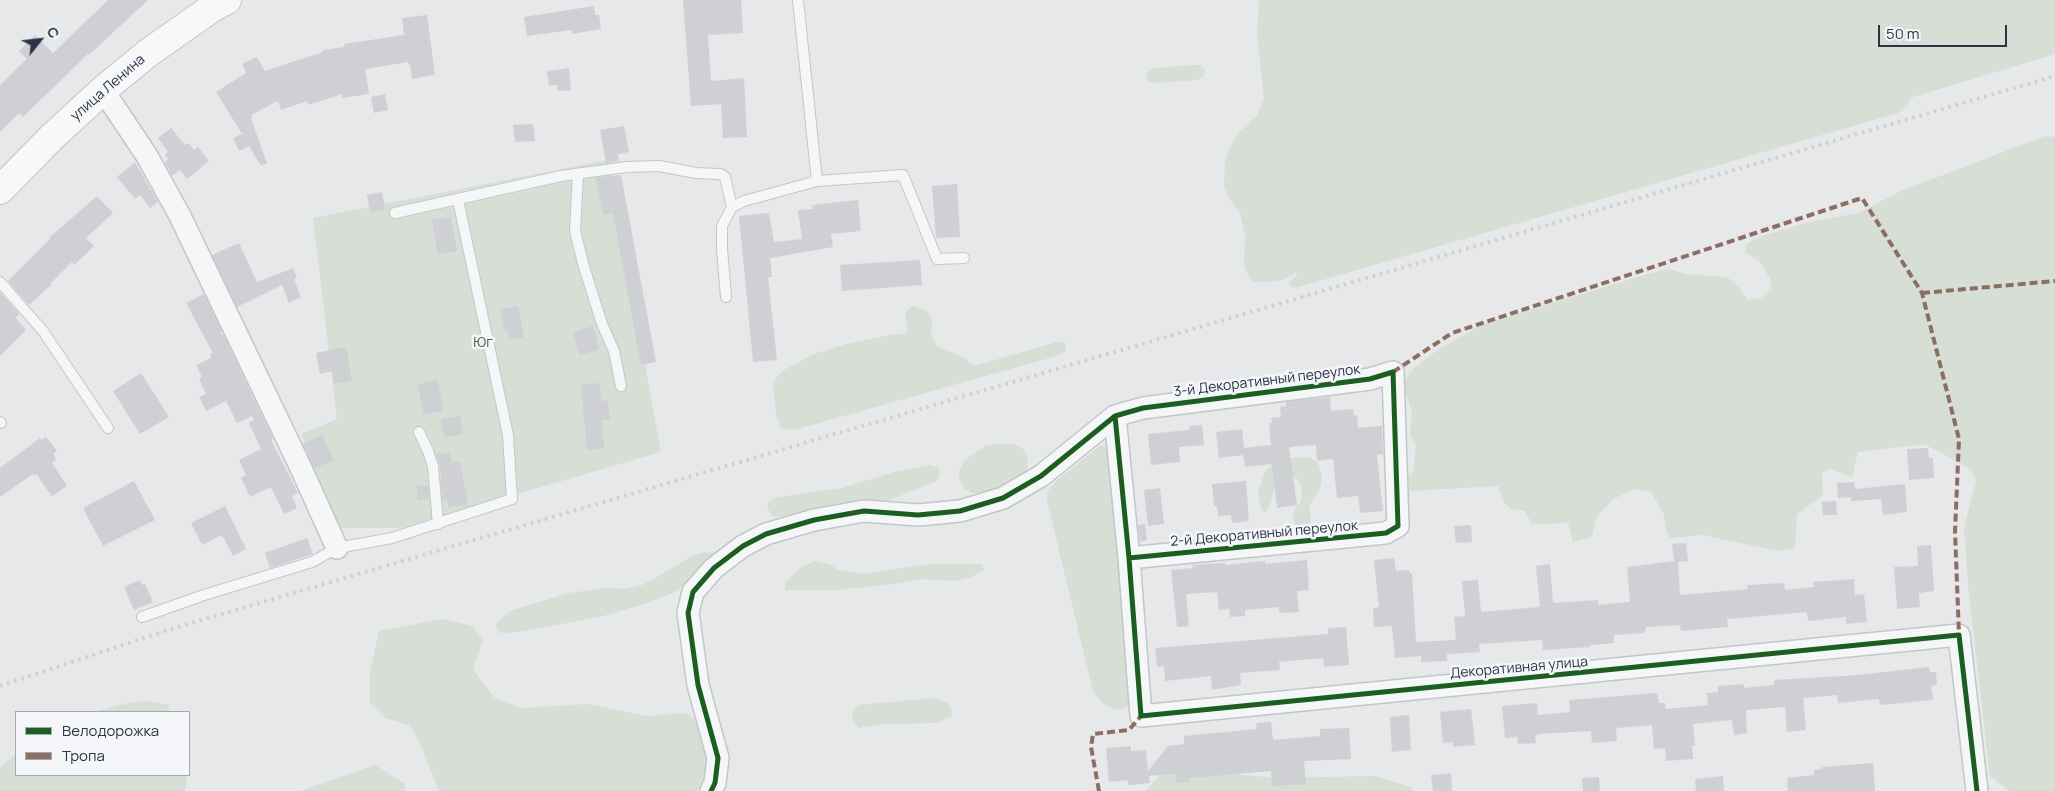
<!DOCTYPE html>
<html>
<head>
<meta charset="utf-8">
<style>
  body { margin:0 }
  #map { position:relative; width:2055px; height:791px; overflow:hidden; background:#e6e8ea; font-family:Manrope,sans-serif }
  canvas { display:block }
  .legend { position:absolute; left:15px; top:711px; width:175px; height:65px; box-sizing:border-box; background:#f4f6f9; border:1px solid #a4a8b1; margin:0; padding:6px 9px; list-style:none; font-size:15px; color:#2b3445 }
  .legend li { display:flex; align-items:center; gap:10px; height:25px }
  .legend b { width:25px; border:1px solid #a4a8b1 }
  .north { position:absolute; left:15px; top:15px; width:50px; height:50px; -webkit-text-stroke:4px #f4f6f9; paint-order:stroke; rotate:61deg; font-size:14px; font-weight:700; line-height:20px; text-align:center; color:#2b3445 }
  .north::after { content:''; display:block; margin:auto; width:18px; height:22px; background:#2b3445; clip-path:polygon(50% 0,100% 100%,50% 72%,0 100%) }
  .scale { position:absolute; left:1878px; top:25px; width:129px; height:22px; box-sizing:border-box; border:2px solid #2b3445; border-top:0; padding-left:6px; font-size:15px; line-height:18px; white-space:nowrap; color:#2b3445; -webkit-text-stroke:4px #f4f6f9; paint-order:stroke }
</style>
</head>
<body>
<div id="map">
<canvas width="2055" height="791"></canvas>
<ul class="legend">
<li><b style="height:6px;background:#1b5e20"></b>Велодорожка</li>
<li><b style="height:6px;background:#8d6e63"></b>Тропа</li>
</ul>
<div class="north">С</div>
<div class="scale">50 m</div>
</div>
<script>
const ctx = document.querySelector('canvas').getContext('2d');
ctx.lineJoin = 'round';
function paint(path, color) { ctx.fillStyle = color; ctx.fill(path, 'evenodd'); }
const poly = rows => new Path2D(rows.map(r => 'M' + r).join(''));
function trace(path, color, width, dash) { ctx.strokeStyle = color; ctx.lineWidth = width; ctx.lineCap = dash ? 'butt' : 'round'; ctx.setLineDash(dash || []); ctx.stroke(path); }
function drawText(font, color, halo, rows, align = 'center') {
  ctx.font = font + ' Manrope,sans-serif'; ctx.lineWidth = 5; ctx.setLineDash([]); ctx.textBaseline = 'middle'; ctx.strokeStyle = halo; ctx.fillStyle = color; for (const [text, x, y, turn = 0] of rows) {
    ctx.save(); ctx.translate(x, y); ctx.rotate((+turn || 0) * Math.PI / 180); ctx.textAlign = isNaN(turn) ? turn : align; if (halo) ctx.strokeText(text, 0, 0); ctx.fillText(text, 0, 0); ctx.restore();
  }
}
const green = poly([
  [1259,0,2055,0,2055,54,1910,98,1909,104,1898,113,1295,288,1290,286,1289,282,1297,276,1296,272,1283,280,1266,282,1254,282,1248,276,1244,264,1245,236,1240,213,1228,197,1224,187,1225,161,1232,143,1239,132,1257,116,1264,99,1257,34],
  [1196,65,1201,65,1205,71,1203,77,1198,80,1153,83,1148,81,1146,78,1149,70,1154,68],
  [2045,136,2055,137,2055,791,2009,791,1990,776,1968,585,1964,527,1976,481,1972,470,1924,444,1858,452,1852,477,1831,469,1822,472,1823,495,1797,514,1795,548,1778,551,1703,535,1670,538,1667,533,1663,512,1651,492,1633,489,1612,500,1596,518,1592,537,1573,542,1568,523,1532,524,1525,511,1511,509,1504,503,1498,486,1409,491,1406,486,1407,478,1413,472,1416,446,1410,435,1412,413,1405,388,1405,380,1414,368,1436,351,1481,325,1647,274,1670,269,1685,274,1727,277,1740,288,1747,300,1761,298,1772,287,1769,277,1759,261,1746,253,1745,245,1756,238,1805,223,1858,213,1901,191],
  [608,160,661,452,400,528,335,528,301,434,337,419,313,218],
  [914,306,927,311,932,319,931,334,937,346,963,357,974,366,1057,342,1065,342,1066,350,1060,355,794,430,781,429,776,415,773,386,775,379,784,370,814,354,846,344,894,334,904,334,908,330,905,314,910,307],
  [998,444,1012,444,1024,449,1028,460,1027,471,1012,485,988,493,973,493,965,490,959,478,959,471,965,460,985,446],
  [1101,445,1110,449,1132,701,1125,708,1115,710,1102,703,1093,691,1047,501,1048,491,1056,481],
  [1307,457,1313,459,1319,465,1322,478,1320,488,1309,506,1311,521,1309,525,1303,529,1298,527,1294,522,1292,514,1302,499,1301,487,1297,479,1291,476,1277,481,1270,505,1266,512,1261,510,1258,493,1265,471,1270,466,1286,458],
  [930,465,939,468,940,473,937,481,882,503,858,501,829,505,781,517,773,516,768,509,767,503,773,498,842,488,894,472],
  [705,552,718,553,697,577,673,593,644,604,600,617,518,632,501,633,497,629,496,624,501,618,513,610,569,593,608,588,626,589,642,585,654,579,692,556],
  [815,561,831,565,838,570,863,574,929,564,981,564,985,570,972,577,955,581,919,579,894,584,837,590,785,590,786,581,800,568],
  [443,619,472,626,483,640,473,670,495,698,522,708,588,704,647,716,684,713,698,720,709,772,704,791,439,791,419,741,409,725,385,718,370,703,370,672,379,631],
  [935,698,948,703,952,711,951,716,937,723,882,724,859,728,853,722,852,712,859,705],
  [147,701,169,705,168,712,94,712,128,703],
  [16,754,16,775,187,775,185,791,0,791,0,768],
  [375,765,404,783,405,791,301,791],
  [1200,771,1276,778,1375,776,1411,787,1413,791,1145,791,1162,773]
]);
const building = poly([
  [108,0,148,0,89,55,88,54,23,117,19,113,0,132,0,85,27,59,19,51,35,35,53,53],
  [683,0,741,0,743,33,708,35,711,81,744,78,747,137,723,138,721,104,691,106],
  [594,6,595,15,599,15,601,29,572,34,572,30,527,36,524,17],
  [427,15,435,75,412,79,410,64,408,65,408,62,365,69,369,94,342,98,342,94,308,105,307,101,281,110,278,101,251,115,253,117,251,119,267,163,261,166,249,146,239,151,233,138,242,134,216,92,246,73,242,64,257,57,265,71,323,52,323,50,345,47,344,44,404,35,402,18],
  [569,68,571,90,558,91,557,85,549,85,547,71],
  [385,94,388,110,374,113,371,97],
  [533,124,535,141,515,142,513,125],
  [624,126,629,152,618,154,619,161,606,163,600,130],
  [171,128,185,145,189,143,194,150,198,147,209,161,187,179,180,170,172,176,165,162,168,159,165,154,168,152,158,138],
  [135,162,158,202,150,208,140,195,135,199,117,177],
  [621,175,656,362,641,365,613,213,603,215,596,178],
  [957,184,960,237,936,238,932,186],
  [382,192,385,209,370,212,367,195],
  [97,196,113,213,86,238,94,246,74,265,72,262,51,283,52,284,29,305,8,281,50,239,49,238],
  [858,200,861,231,831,234,833,247,770,258,772,277,768,277,777,360,753,362,739,216,769,213,774,242,802,239,798,210,813,209,812,205],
  [451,217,457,251,438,254,432,220],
  [239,243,257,282,293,268,297,278,294,279,301,297,289,303,282,285,237,307,212,255],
  [920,260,922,285,842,291,840,265],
  [0,292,19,314,16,318,26,330,0,356],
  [204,294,222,332,219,334,223,334,273,439,271,440,298,493,292,496,297,508,284,514,271,487,250,497,241,478,246,475,239,460,261,449,249,423,254,420,252,416,237,423,226,401,206,411,199,397,206,394,199,379,202,377,196,365,211,358,210,354,213,353,186,303],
  [518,306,524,337,509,340,508,330,505,330,500,310],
  [593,326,599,350,579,355,573,332],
  [346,347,352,381,334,384,332,371,320,374,316,353],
  [141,373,169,417,140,434,113,391],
  [438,380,443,411,423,415,418,384],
  [599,383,601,401,607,400,610,419,601,420,604,448,587,450,581,385],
  [1330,397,1331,411,1353,409,1354,416,1357,415,1358,428,1382,426,1383,454,1377,455,1383,511,1360,513,1358,496,1337,498,1333,459,1317,461,1316,445,1289,447,1297,505,1277,508,1272,464,1245,467,1243,455,1219,458,1216,432,1242,429,1244,448,1271,445,1269,423,1272,423,1271,418,1281,417,1280,407,1286,406,1286,402],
  [460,416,463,434,444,437,441,419],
  [1202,425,1204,445,1179,447,1180,462,1151,465,1148,434,1189,430,1189,426],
  [322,435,334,460,315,468,303,444],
  [46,437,57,451,53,454,56,459,52,463,67,486,52,496,36,474,34,476,33,474,0,497,0,468,40,438,41,440],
  [1928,448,1929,458,1933,458,1934,478,1909,480,1907,449],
  [450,452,452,462,460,461,468,504,449,507,447,499,443,499,440,465,436,454],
  [134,481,155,520,103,546,83,508],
  [1246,481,1249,521,1232,523,1231,515,1218,516,1217,506,1214,506,1212,484],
  [1854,482,1855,489,1905,484,1907,512,1883,515,1881,499,1851,501,1851,497,1838,498,1837,483],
  [417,486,428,486,429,499,417,500],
  [1160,488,1164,524,1148,526,1144,490],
  [1836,501,1837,515,1823,515,1822,502],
  [225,506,246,549,233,556,222,535,202,545,191,523],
  [1145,524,1147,540,1140,541,1138,525],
  [1471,525,1472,542,1456,543,1454,526],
  [307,538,313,554,270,568,265,553],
  [1686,543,1688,561,1678,562,1680,595,1748,589,1747,585,1784,583,1785,590,1814,587,1813,582,1854,579,1855,595,1864,594,1867,622,1846,624,1846,617,1808,621,1807,612,1727,619,1728,627,1681,631,1680,625,1646,627,1644,633,1614,635,1614,643,1590,645,1590,647,1543,650,1542,640,1479,644,1480,652,1447,654,1447,661,1421,662,1421,656,1395,658,1392,626,1374,627,1373,608,1379,607,1374,560,1394,558,1396,571,1409,570,1409,573,1412,573,1416,642,1456,640,1454,617,1465,616,1462,581,1478,580,1481,612,1540,607,1536,566,1550,564,1553,603,1598,600,1598,605,1630,602,1627,567,1674,561,1672,544],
  [1931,545,1934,591,1919,593,1920,607,1897,609,1894,567,1918,566,1917,546],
  [1307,560,1309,590,1297,591,1299,612,1279,613,1279,607,1245,610,1245,616,1230,617,1229,609,1219,610,1217,592,1186,594,1189,626,1177,627,1171,570,1193,568,1192,565,1225,563,1225,565,1265,561,1265,564],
  [140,580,142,585,145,584,153,602,134,610,124,587],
  [1346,627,1349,665,1324,667,1323,658,1279,662,1280,670,1240,673,1241,685,1212,690,1211,676,1165,681,1164,666,1157,667,1155,648,1328,634,1328,628],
  [1929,667,1930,672,1936,672,1937,685,1931,686,1933,700,1880,705,1879,699,1838,703,1837,695,1803,698,1806,730,1787,732,1785,707,1746,710,1747,733,1734,735,1732,720,1693,724,1695,745,1692,746,1693,759,1666,761,1665,748,1654,749,1652,725,1616,728,1617,741,1592,743,1591,731,1539,734,1535,736,1536,743,1518,744,1517,737,1505,738,1502,706,1537,703,1538,715,1570,712,1569,700,1657,693,1659,703,1665,703,1666,709,1708,705,1707,693,1718,692,1718,686,1744,684,1744,688,1774,685,1774,680,1859,675],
  [1471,709,1475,745,1453,747,1453,742,1443,743,1440,712],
  [1409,715,1411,750,1392,752,1390,717],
  [1271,722,1273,740,1320,736,1320,729,1349,728,1351,759,1304,761,1306,784,1272,786,1271,771,1189,778,1190,782,1176,783,1176,774,1149,776,1150,783,1129,785,1128,780,1109,782,1106,748,1131,746,1131,751,1146,750,1148,771,1168,746,1184,744,1184,736,1257,729,1256,723],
  [1873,763,1875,791,1788,791,1787,778,1814,775,1814,770,1822,769,1822,767],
  [1451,773,1452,791,1433,791,1431,775],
  [1723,776,1724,791,1696,791,1695,779],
  [1599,777,1600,791,1583,791,1582,778]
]);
const lane = poly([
  [798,0,817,181,903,175,937,259,964,258],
  [578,174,575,231,584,267,602,324,614,351,621,386],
  [395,213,561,176,626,167,659,166,696,173,720,174,725,177,732,207],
  [0,282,43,331,108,428],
  [726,297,722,249,722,226,732,207,744,201,817,181],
  [0,422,1,423],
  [419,432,428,451,433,466,438,524],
  [142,617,204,595,312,562,337,548,392,538,512,499,508,435,458,200]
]);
const street = poly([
  [103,90,147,156,180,216,300,466,337,548],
  [1115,416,1129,558,1141,716,1959,635,1977,791],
  [711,791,715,783,718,758,698,685,688,613,693,592,714,568,743,546,766,534,814,520,864,511,918,515,960,511,1003,498,1041,476,1115,416,1143,408,1370,379,1393,372,1398,526,1386,533,1129,558]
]);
const primary = poly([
  [0,190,53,136,103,90,148,53,212,8,227,0]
]);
const rail = poly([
  [0,686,171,629,2055,76]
]);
const quiet = poly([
  [1922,293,2055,281],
  [1393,372,1452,333,1862,198,1922,293,1959,439,1955,532,1959,635],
  [1099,791,1091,747,1093,734,1129,730,1141,716]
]);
const cycleway = poly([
  [1115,416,1129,558,1141,716,1959,635,1977,791],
  [711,791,715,783,718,758,698,685,688,613,693,592,714,568,743,546,766,534,814,520,864,511,918,515,960,511,1003,498,1041,476,1115,416,1143,408,1370,379,1393,372,1398,526,1386,533,1129,558]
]);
const streetNames = [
  ["улица Ленина",108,88,-41],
  ["3-й Декоративный переулок",1267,381,-7],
  ["2-й Декоративный переулок",1264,534,-5],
  ["Декоративная улица",1519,668,-5]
];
const parkNames = [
  ["Юг",483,343]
];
paint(green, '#d6ded6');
paint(building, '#ced0d3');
trace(lane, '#c4c6c8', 12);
trace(street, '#c4c6c8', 24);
trace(primary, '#c2c5c8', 30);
trace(lane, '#f5f6f7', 10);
trace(street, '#f5f6f7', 21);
trace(primary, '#f8f8f8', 28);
trace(rail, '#cecfd2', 4, [2.5, 5]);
trace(quiet, '#8d6e63', 4, [8, 4]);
trace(cycleway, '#1b5e20', 5);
drawText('14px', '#2b3445', '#f4f6f9', streetNames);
drawText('14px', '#3f6138', '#f4f6f9', parkNames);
</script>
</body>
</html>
